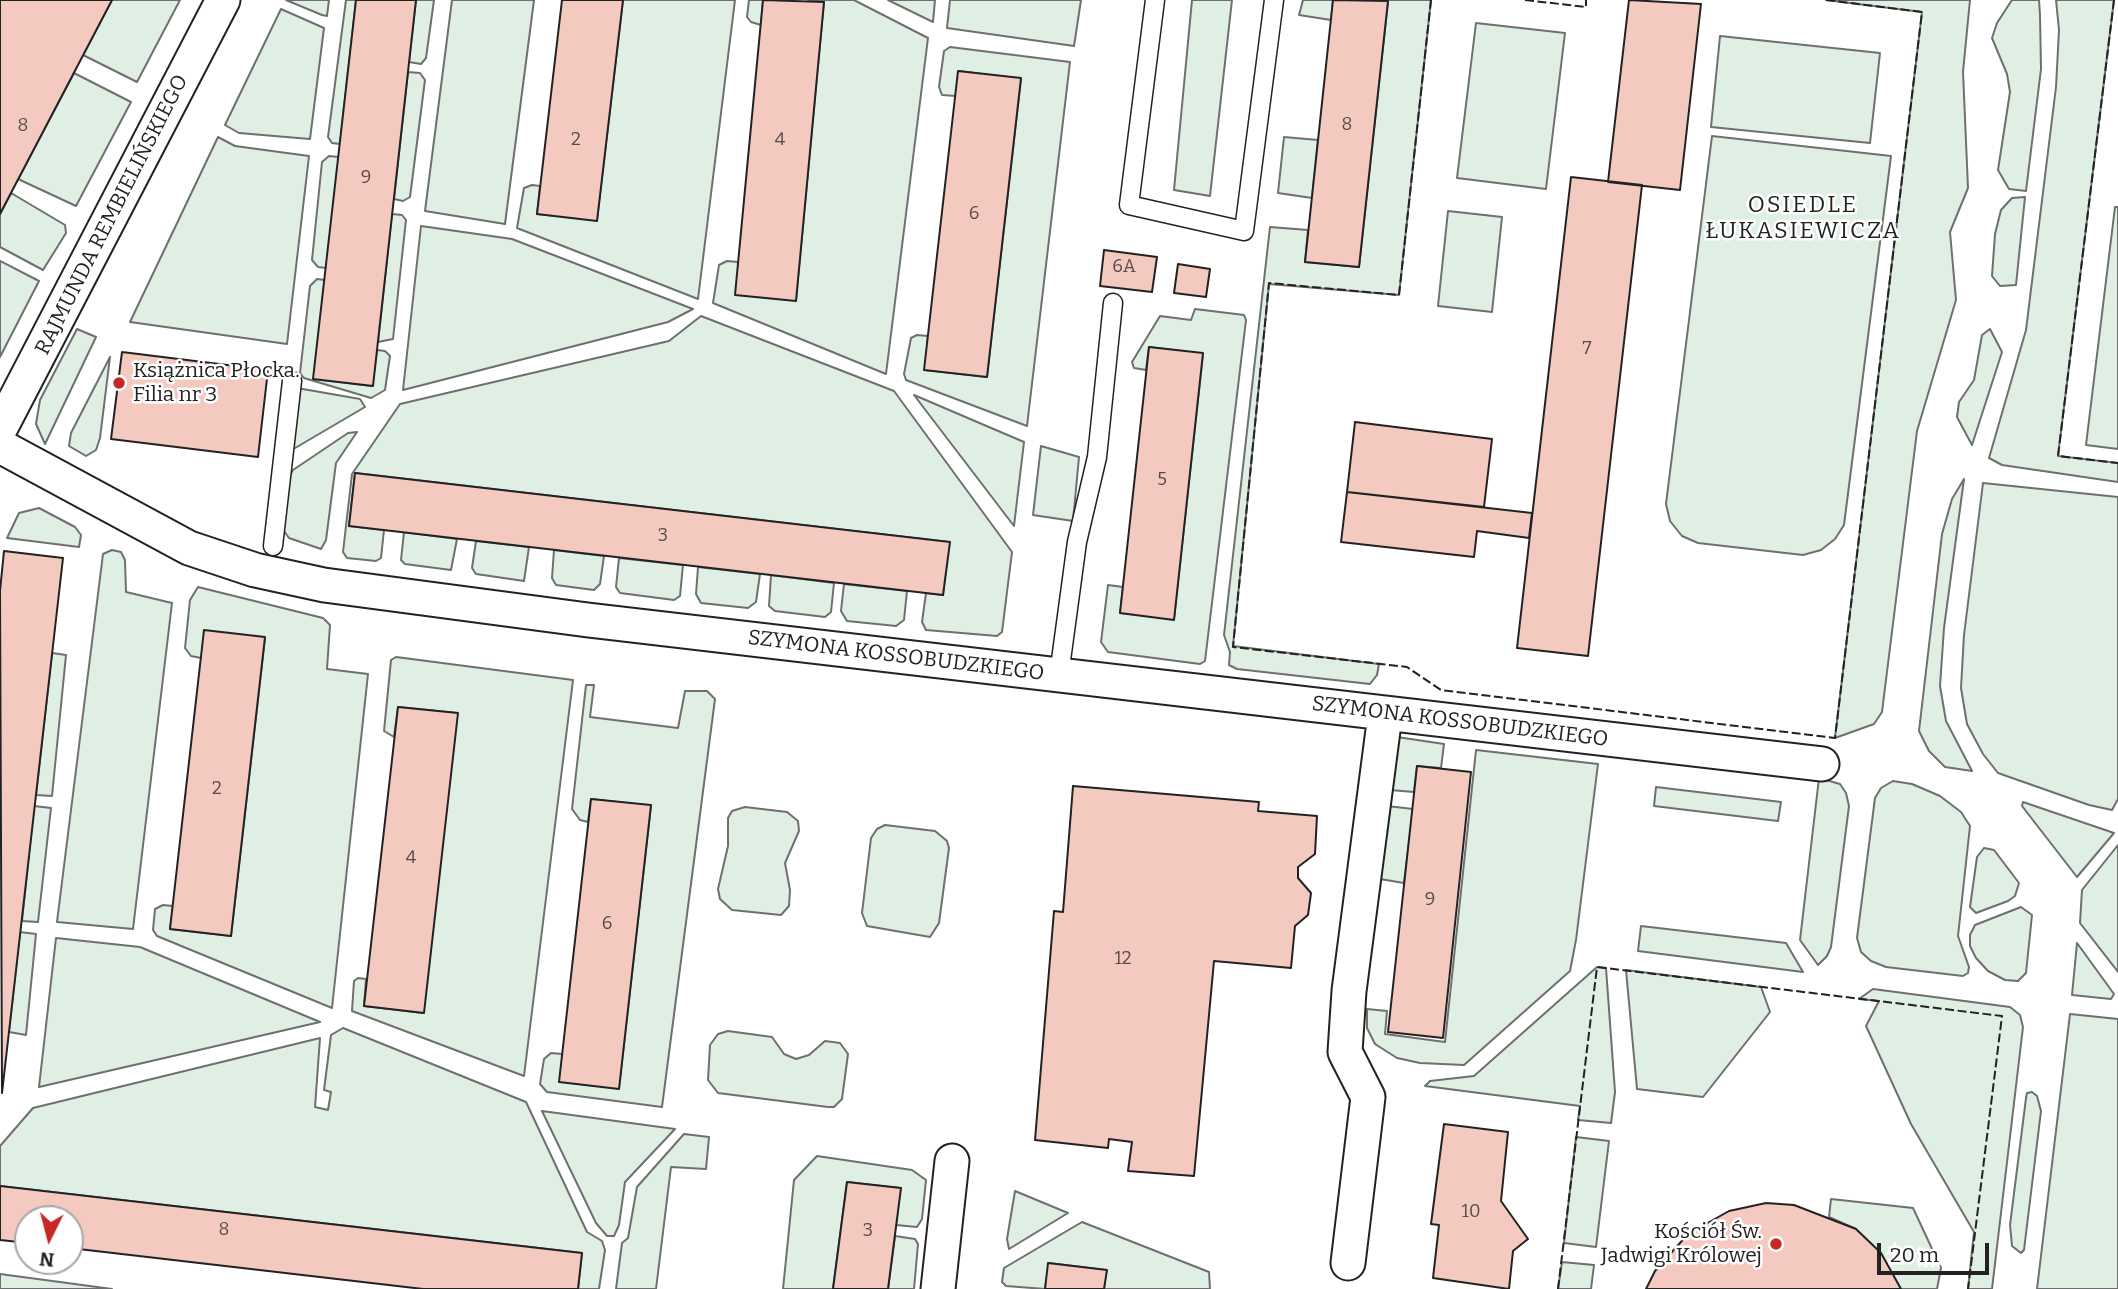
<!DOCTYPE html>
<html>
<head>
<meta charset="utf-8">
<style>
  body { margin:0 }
  #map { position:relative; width:2118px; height:1289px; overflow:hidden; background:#fff; font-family:Bitter,serif }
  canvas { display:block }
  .north { position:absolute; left:14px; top:1205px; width:70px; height:70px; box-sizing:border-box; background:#fff; border:2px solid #a7a7a7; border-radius:50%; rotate:186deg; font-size:19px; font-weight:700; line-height:28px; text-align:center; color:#222 }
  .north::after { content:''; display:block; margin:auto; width:24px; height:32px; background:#c62828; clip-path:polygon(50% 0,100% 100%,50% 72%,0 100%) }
  .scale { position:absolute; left:1877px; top:1243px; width:112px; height:32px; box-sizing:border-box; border:4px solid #222; border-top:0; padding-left:9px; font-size:21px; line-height:24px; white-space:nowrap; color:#222; -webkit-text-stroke:5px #fff; paint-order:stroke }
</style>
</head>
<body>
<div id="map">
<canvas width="2118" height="1289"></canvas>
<div class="north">N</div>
<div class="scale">20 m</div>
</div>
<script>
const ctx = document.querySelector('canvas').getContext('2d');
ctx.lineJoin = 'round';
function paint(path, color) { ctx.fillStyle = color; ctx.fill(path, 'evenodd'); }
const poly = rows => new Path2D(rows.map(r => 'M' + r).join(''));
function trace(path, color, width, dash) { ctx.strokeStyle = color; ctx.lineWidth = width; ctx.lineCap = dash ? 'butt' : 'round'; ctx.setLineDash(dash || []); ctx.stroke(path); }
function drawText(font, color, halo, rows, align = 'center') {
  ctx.font = font + ' Bitter,serif'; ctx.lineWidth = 5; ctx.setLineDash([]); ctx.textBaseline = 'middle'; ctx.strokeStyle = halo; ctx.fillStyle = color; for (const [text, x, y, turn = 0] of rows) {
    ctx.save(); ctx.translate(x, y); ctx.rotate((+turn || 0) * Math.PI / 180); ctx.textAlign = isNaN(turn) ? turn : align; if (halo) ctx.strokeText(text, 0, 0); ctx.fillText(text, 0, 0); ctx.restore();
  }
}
const green = poly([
  [112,0,180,0,137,82,83,55,112,0],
  [286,0,329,0,327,16,322,15,286,0],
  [346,0,356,0,340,144,332,143,328,137,346,0],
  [416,0,434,0,426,58,421,64,409,62,416,0],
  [452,0,534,0,505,224,425,211,452,0],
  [623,0,735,0,698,299,517,228,524,188,532,185,540,186,537,214,597,220,623,0],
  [749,0,763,0,761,25,751,22,747,17,749,0],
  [808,0,854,0,928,38,886,374,713,303,719,265,727,261,738,262,796,300,824,2,808,0],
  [888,0,935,0,933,22,888,0],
  [950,0,1081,0,1074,46,947,28,950,0],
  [1192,0,1232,0,1210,196,1174,190,1192,0],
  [1303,0,1333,0,1331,20,1299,15,1303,0],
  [1377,0,1431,0,1399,295,1269,284,1233,646,1379,664,1377,675,1370,684,1237,669,1229,665,1230,652,1224,635,1270,227,1308,230,1305,262,1359,267,1388,2,1377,0],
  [1826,0,1970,0,1963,72,1968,188,1950,232,1956,300,1917,431,1882,712,1874,724,1835,738,1922,12,1826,0],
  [2012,0,2039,0,2040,15,2041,69,2026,191,2009,189,1998,170,2010,92,2007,74,1992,38,1997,23,2012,0],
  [2056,0,2114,0,2058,456,2118,463,2118,482,2002,465,1989,458,2026,330,2056,87,2059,30,2056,0],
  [281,9,324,28,310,139,239,133,225,125,281,9],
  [1476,23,1565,33,1546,189,1457,178,1476,23],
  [1720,36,1880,53,1870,143,1711,127,1720,36],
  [950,47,1070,62,1027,426,906,380,904,374,911,338,917,335,928,336,925,370,987,377,1021,79,959,71,956,96,942,95,939,87,944,51,950,47],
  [408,72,420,73,425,80,410,197,403,201,394,199,408,72],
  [74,73,131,102,76,206,18,179,74,73],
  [1712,136,1891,156,1844,525,1835,539,1821,550,1803,555,1698,543,1682,536,1670,521,1666,504,1712,136],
  [218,137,235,146,309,156,287,344,130,322,218,137],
  [1284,137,1318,140,1312,198,1278,193,1284,137],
  [329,156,339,157,326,268,318,267,312,260,322,162,329,156],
  [11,193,65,225,66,233,43,270,0,247,0,214,11,193],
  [2025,197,2016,285,2000,286,1992,276,1995,234,2001,210,2012,198,2025,197],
  [2115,207,2118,207,2118,449,2086,445,2115,207],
  [1448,211,1502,217,1492,312,1438,306,1448,211],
  [392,214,402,215,406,220,393,339,378,342,392,214],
  [421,226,512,239,693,309,668,322,403,390,421,226],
  [0,261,39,281,0,357,0,261],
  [317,279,325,280,314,379,372,386,377,350,385,351,390,356,385,390,371,398,304,378,300,373,310,286,317,279],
  [1195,309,1244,315,1246,320,1205,661,1200,664,1108,652,1101,642,1108,585,1123,587,1120,613,1174,619,1203,354,1149,347,1146,370,1134,368,1132,362,1160,316,1191,320,1195,309],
  [701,316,894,391,1012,552,1002,632,997,636,926,630,922,622,926,593,943,595,949,542,355,473,349,526,384,530,381,558,376,561,347,558,343,552,352,474,400,404,669,341,701,316],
  [77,329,96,337,45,444,36,424,40,400,77,329],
  [1990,329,2002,352,1972,445,1957,417,1959,402,1974,380,1982,335,1990,329],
  [110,357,100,438,96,450,86,456,69,446,71,433,110,357],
  [297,388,360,399,365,407,290,451,297,388],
  [914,395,1024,442,1014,526,914,395],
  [357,432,336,463,326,540,321,549,289,538,281,527,286,482,293,470,348,433,357,432],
  [1041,446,1079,457,1073,521,1033,515,1041,446],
  [1964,479,1944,628,1940,686,1946,721,1972,771,1945,767,1929,751,1919,731,1942,534,1952,499,1964,479],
  [1983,483,2118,497,2118,799,2112,810,2089,805,1998,773,1983,754,1967,724,1961,688,1964,635,1983,483],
  [39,508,75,527,81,535,79,547,7,538,19,513,39,508],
  [404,532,457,539,451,570,405,564,401,560,404,532],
  [476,541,529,547,524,581,476,574,472,568,476,541],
  [112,550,121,552,125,560,126,592,172,603,133,929,57,922,103,554,112,550],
  [554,550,604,556,600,584,594,590,556,585,552,578,554,550],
  [619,558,683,565,680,596,674,600,620,593,616,587,619,558],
  [698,567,760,574,756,602,748,608,701,603,696,594,698,567],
  [771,575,834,583,831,612,825,617,775,611,769,606,771,575],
  [844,584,907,591,904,620,896,626,847,621,841,611,844,584],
  [198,587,323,618,330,625,327,669,368,674,332,1008,157,936,153,930,155,909,163,905,173,906,170,929,231,936,265,638,201,658,191,656,185,648,190,600,198,587],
  [52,653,66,655,52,796,36,795,52,653],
  [396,657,573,680,524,1076,352,1011,354,981,358,978,366,979,364,1006,423,1013,457,713,398,707,394,737,384,731,391,660,396,657],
  [586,685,594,685,590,717,678,728,685,691,707,691,715,699,662,1107,547,1092,540,1084,544,1059,551,1053,562,1054,619,1088,651,806,591,799,588,822,580,820,572,809,586,685],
  [1397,737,1444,744,1441,768,1417,766,1414,792,1390,790,1397,737],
  [1476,750,1598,764,1576,940,1570,971,1464,1065,1420,1063,1397,1058,1375,1044,1367,1028,1367,1009,1387,1011,1385,1034,1445,1042,1476,750],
  [1819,778,1840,784,1846,793,1849,806,1831,947,1827,956,1818,965,1800,940,1819,778],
  [1893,781,1912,784,1940,796,1961,812,1970,826,1958,936,1969,967,1968,973,1963,976,1886,967,1871,961,1861,952,1857,938,1875,798,1881,788,1893,781],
  [1656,787,1781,802,1778,821,1654,806,1656,787],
  [2023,802,2114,833,2077,877,2022,806,2023,802],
  [34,806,51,808,38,922,22,921,34,806],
  [1387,806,1413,809,1404,883,1380,879,1387,806],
  [745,807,787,812,798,821,799,831,785,863,790,890,789,906,781,915,732,910,720,899,718,889,728,846,728,818,732,811,745,807],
  [885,825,935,831,947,841,949,848,939,923,930,937,867,926,862,913,871,838,877,829,885,825],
  [2118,845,2118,972,2080,923,2082,890,2118,845],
  [1984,848,1994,850,2019,883,2015,896,2008,901,1976,913,1970,907,1977,857,1984,848],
  [2021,907,2032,915,2026,973,2018,981,2005,980,1988,971,1976,958,1970,946,1970,935,1975,925,2021,907],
  [1641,926,1786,943,1803,972,1638,951,1641,926],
  [20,932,36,934,26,1035,9,1032,20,932],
  [56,938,140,947,320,1022,39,1087,56,938],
  [2077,943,2114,994,2111,999,2072,995,2077,943],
  [1597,967,1606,968,1615,1092,1611,1123,1578,1120,1580,1106,1425,1086,1430,1081,1474,1076,1597,967],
  [1626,970,1761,987,1770,1012,1703,1097,1637,1089,1626,970],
  [1873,989,2010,1007,2020,1015,2023,1027,1992,1289,1968,1289,1974,1232,1911,1124,1866,1026,1879,1001,1859,999,1873,989],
  [2070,1014,2118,1019,2118,1289,2037,1289,2070,1014],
  [343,1028,526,1102,587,1232,602,1241,605,1250,599,1289,578,1289,582,1253,0,1186,0,1146,33,1108,320,1038,315,1107,328,1110,331,1092,324,1090,331,1035,343,1028],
  [728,1031,772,1037,784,1054,796,1059,809,1055,825,1041,840,1043,848,1054,842,1099,834,1107,828,1107,718,1093,708,1080,710,1045,718,1034,728,1031],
  [2032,1092,2037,1096,2041,1111,2024,1250,2021,1253,2012,1246,2010,1225,2026,1098,2027,1093,2032,1092],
  [542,1111,675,1129,625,1182,619,1225,614,1236,607,1236,596,1223,542,1111],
  [684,1134,709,1137,706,1169,671,1167,656,1289,616,1289,622,1243,628,1238,637,1187,684,1134],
  [1576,1137,1609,1141,1596,1247,1564,1243,1576,1137],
  [817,1156,912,1170,926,1180,922,1219,917,1227,896,1225,900,1188,847,1182,833,1289,783,1289,794,1180,817,1156],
  [1015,1191,1068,1213,1009,1249,1007,1239,1015,1191],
  [1831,1199,1913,1208,1941,1268,1937,1289,1901,1289,1856,1229,1829,1217,1831,1199],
  [1082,1222,1209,1272,1210,1289,1104,1289,1106,1270,1049,1263,1045,1289,1006,1286,1002,1282,1004,1268,1082,1222],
  [895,1236,915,1239,918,1244,914,1289,888,1289,895,1236],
  [1562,1262,1594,1265,1591,1289,1558,1289,1562,1262],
  [0,1274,112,1289,0,1289,0,1274]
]);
const building = poly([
  [0,0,112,0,0,214,0,0],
  [356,0,416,0,373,386,313,379,356,0],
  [562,0,623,0,597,221,537,214,562,0],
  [763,0,824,2,796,301,735,295,763,0],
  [1333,0,1388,1,1359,267,1305,262,1333,0],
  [1629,0,1701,4,1680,190,1608,182,1629,0],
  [958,71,1021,78,987,377,924,370,958,71],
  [1571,177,1642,185,1588,656,1517,648,1571,177],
  [1104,250,1157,257,1152,292,1100,286,1104,250],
  [1178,264,1210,269,1206,297,1174,293,1178,264],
  [1149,347,1203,353,1174,620,1120,613,1149,347],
  [122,352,268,370,258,457,111,439,122,352],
  [1355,422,1492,439,1484,507,1347,492,1355,422],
  [355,473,950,542,943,595,349,526,355,473],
  [1347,492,1532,513,1529,538,1477,531,1474,557,1341,542,1347,492],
  [4,551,63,558,2,1093,0,591,4,551],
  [204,630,265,637,231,936,170,929,204,630],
  [398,707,458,713,424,1013,364,1006,398,707],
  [1417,766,1471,772,1443,1038,1388,1032,1417,766],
  [1073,786,1259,802,1258,811,1317,816,1315,854,1298,867,1298,878,1311,893,1308,915,1295,926,1291,968,1214,961,1194,1176,1128,1171,1132,1142,1109,1139,1108,1148,1035,1140,1054,911,1063,912,1073,786],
  [591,799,651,805,619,1089,559,1082,591,799],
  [1444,1124,1508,1132,1501,1201,1528,1239,1513,1251,1509,1289,1433,1278,1439,1225,1431,1224,1444,1124],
  [847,1182,901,1188,888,1289,833,1289,847,1182],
  [0,1186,582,1253,578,1289,423,1289,70,1248,70,1219,28,1219,28,1243,0,1240,0,1186],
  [1766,1203,1794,1205,1856,1229,1881,1253,1901,1289,1646,1289,1655,1271,1688,1234,1729,1211,1766,1203],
  [1048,1263,1107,1270,1104,1289,1045,1289,1048,1263]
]);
const lane = poly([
  [1155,0,1129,205,1244,231,1274,0],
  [273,546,292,381],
  [1059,675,1077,542,1097,457,1113,303]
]);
const street = poly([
  [0,429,223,0],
  [0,446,189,548,255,570,324,585,588,620,1822,764],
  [1348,1263,1368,1097,1345,1052,1349,991,1385,715],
  [938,1289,952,1161]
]);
const fence = poly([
  [1431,0,1399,295,1269,283,1233,647,1407,667,1441,690,1835,738,1922,12,1826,0],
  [1525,0,1586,7,1586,0],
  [2114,0,2058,456,2118,463],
  [1558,1289,1597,967,2002,1016,1968,1289]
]);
const markers = [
  [119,383,7,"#c62828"],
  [1776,1244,7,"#c62828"]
];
const numberNames = [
  ["8",1347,125],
  ["8",23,126],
  ["2",576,140],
  ["4",780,140],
  ["9",366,178],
  ["6",974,214],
  ["6A",1124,267],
  ["7",1587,349],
  ["5",1162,480],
  ["3",663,536],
  ["2",217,789],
  ["4",411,858],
  ["9",1430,900],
  ["6",607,924],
  ["12",1123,959],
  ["10",1471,1212],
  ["8",224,1230],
  ["3",868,1231]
];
const streetNames = [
  ["RAJMUNDA REMBIELIŃSKIEGO",112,215,-63],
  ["SZYMONA KOSSOBUDZKIEGO",896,656,7],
  ["SZYMONA KOSSOBUDZKIEGO",1460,722,7]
];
const poiNames = [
  ["Książnica Płocka.",133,371],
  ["Filia nr 3",133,395],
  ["Kościół Św.",1762,1232,"right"],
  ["Jadwigi Królowej",1762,1256,"right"]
];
const neighbourhoodNames = [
  ["OSIEDLE",1803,206],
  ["ŁUKASIEWICZA",1803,232]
];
paint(green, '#e0efe3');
trace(green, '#6f6f6f', 2);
paint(building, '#f3c9c0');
trace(building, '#222', 2);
trace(lane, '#222', 21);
trace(street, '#222', 37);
trace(lane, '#fff', 18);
trace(street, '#fff', 33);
trace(fence, '#222', 2, [9, 3.5]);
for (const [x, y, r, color] of markers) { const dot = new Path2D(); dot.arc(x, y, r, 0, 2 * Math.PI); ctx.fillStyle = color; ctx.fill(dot); trace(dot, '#fff', 2.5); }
drawText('18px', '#564c4a', null, numberNames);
drawText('21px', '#222', '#fff', streetNames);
drawText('21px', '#222', '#fff', poiNames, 'left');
ctx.letterSpacing = '2px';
drawText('23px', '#222', '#fff', neighbourhoodNames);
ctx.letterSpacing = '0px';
</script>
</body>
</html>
